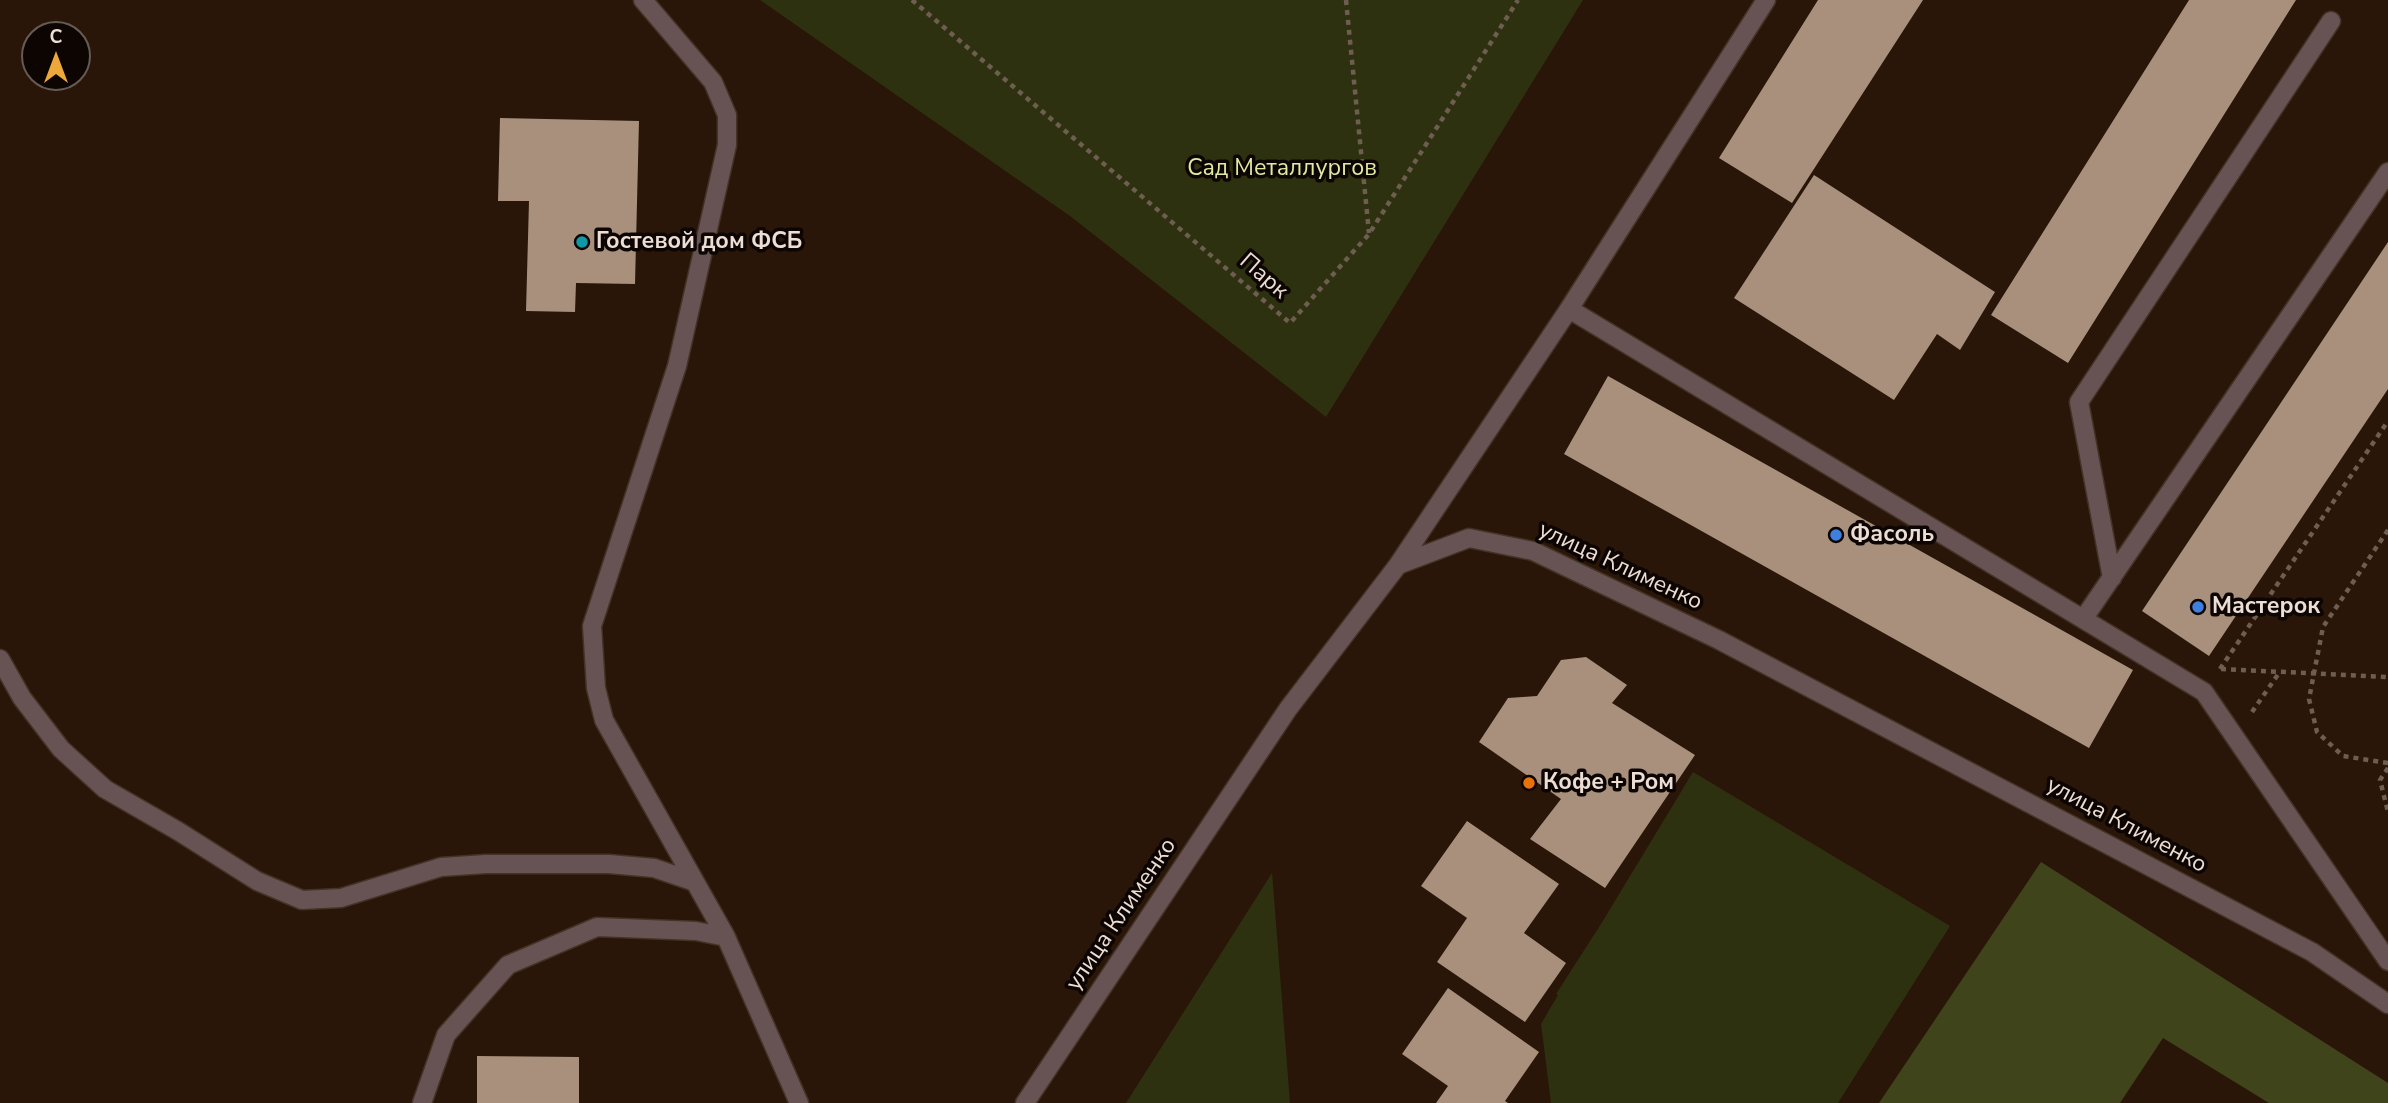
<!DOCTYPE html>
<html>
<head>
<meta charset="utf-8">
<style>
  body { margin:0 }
  #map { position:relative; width:2388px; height:1103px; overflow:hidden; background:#291608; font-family:"Nunito Sans",sans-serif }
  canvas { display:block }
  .north { position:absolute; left:21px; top:21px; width:70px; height:70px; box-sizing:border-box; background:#0c0502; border:2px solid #665c56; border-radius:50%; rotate:0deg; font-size:19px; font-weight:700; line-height:28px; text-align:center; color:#ecded5 }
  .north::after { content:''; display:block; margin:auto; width:24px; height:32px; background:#eca93a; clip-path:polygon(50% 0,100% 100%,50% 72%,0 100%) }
</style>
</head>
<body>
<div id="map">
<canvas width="2388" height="1103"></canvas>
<div class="north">С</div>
</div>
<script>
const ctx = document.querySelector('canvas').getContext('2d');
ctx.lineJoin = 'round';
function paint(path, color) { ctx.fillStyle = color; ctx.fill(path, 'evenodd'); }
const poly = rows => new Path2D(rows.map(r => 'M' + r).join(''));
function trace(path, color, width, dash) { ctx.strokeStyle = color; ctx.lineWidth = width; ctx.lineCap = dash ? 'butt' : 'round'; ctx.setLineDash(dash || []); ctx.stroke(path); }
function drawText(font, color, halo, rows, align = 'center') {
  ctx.font = font + ' "Nunito Sans",sans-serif'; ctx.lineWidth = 7; ctx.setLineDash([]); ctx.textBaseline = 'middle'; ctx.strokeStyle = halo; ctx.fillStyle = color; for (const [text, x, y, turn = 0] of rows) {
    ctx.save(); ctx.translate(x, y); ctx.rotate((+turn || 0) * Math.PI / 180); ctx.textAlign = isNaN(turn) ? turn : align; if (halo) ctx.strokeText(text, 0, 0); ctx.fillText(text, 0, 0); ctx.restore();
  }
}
const green = poly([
  [760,0,1583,0,1326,417,1070,216],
  [1693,772,1950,926,1838,1103,1551,1103,1541,1024,1558,995,1556,994,1601,924],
  [1272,872,1290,1103,1126,1103,1272,873]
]);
const forest = poly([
  [2041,862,2388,1083,2388,1103,2269,1103,2163,1038,2120,1103,1879,1103]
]);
const building = poly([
  [1818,0,1923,0,1792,203,1719,158],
  [2189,0,2296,0,2068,363,1991,315],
  [500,118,639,121,635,284,576,283,575,312,526,311,529,201,498,201],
  [1814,175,1995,292,1960,350,1937,334,1894,400,1734,298],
  [2388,242,2388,389,2209,656,2142,611],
  [1608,376,2133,670,2089,748,1564,454],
  [1586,657,1627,685,1612,703,1695,755,1605,888,1530,839,1561,799,1479,742,1508,698,1537,696,1561,660],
  [1467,821,1559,884,1524,933,1566,963,1525,1022,1437,962,1467,918,1421,886],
  [1448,988,1539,1052,1505,1101,1508,1103,1436,1103,1448,1086,1402,1054],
  [477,1056,579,1057,579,1103,477,1103]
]);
const path = poly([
  [912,0,1290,323,1369,234,1518,0],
  [1346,0,1369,233],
  [2388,530,2323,627,2309,699,2317,732,2343,756,2388,763],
  [2220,669,2388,421],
  [2221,669,2388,677],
  [2252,712,2279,673],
  [2388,768,2380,780,2388,812]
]);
const minor = poly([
  [643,0,713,82,727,115,727,145,677,366,592,626,596,688,604,720,726,937,799,1103],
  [1569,309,1766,0],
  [1398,565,1569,309,2204,692,2388,961],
  [2112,578,2079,402,2331,21],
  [2084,618,2388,172],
  [0,659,22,698,61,749,105,789,178,831,257,881,302,900,341,898,441,867,486,864,609,864,654,868,695,882],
  [422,1103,446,1035,508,965,597,927,696,931,726,937],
  [1025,1103,1288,709,1398,565,1469,538,1533,551,1719,640,2312,952,2388,1004]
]);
const markers = [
  [582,242,7,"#0f9aa8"],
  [1836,535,7,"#3f7fe0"],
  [2198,607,7,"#3f7fe0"],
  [1529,783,7,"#e8710a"]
];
const parkNames = [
  ["Сад Металлургов",1282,169]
];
const poiNames = [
  ["Гостевой дом ФСБ",596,242],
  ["Фасоль",1850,535],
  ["Мастерок",2212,607],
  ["Кофе + Ром",1543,783]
];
const streetNames = [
  ["Парк",1263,277,41],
  ["улица Клименко",1620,567,25],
  ["улица Клименко",2126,826,28],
  ["улица Клименко",1122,915,-56]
];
paint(green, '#2e310f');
paint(forest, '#40441b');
paint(building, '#a8907d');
trace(minor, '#443225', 21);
trace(path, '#6e5d51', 4.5, [5, 5]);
trace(minor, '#675354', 18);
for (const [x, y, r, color] of markers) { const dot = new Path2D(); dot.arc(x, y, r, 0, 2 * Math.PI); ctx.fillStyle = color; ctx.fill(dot); trace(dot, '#0c0502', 2.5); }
drawText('23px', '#e1eaa3', '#0c0502', parkNames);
drawText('bold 23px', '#ecded5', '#0c0502', poiNames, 'left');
drawText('23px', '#ecded5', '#0c0502', streetNames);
</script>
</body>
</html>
